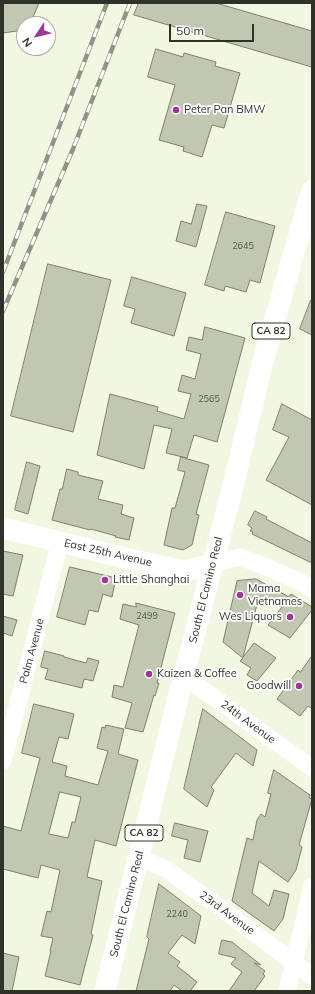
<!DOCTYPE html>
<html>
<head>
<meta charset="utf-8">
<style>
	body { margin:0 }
	#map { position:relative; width:315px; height:994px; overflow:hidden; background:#f1f8e1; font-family:Mulish,sans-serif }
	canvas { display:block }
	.frame { position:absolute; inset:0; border:4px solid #303229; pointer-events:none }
	.north { position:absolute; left:16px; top:16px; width:40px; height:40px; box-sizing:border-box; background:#fff; border:1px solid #acada9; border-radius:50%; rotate:235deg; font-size:11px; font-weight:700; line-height:16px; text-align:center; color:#303229 }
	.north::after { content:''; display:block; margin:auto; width:14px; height:18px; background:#9f3698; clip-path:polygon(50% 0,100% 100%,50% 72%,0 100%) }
	.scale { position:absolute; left:169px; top:24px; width:85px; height:18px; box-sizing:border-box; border:2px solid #303229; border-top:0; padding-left:5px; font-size:12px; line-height:14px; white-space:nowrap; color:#303229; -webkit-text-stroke:3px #fff; paint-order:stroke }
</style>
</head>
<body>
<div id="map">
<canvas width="315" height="994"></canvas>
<div class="frame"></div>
<div class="north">N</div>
<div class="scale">50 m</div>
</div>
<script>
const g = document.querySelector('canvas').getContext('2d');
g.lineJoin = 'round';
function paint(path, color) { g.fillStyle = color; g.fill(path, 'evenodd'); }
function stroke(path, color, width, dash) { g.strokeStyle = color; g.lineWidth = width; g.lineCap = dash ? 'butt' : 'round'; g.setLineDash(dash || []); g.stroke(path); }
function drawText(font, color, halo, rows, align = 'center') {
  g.font = font + ' Mulish,sans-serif'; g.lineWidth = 3.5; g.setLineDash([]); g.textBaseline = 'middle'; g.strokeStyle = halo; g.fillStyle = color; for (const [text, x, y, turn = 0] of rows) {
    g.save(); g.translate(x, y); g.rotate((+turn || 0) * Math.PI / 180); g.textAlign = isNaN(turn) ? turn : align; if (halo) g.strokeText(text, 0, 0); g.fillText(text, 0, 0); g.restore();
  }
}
const building = new Path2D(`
	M3,3H39L30,24H24V30L3,33Z
	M139,3H216L312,31V67L134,15Z
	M156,49L183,57L184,53L216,62L215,66L240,73L224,128L212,125L202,157L183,151L184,147L159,140L175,85L148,77Z
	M197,204L207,206L196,247L176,241L181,221L191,224Z
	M226,212L275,226L260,283L250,280L246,292L225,286L224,291L205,285Z
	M48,264L111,280L73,432L11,416Z
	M132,277L186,293L174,336L131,323L135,309L124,306Z
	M311,300H312V335L300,329Z
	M205,327L245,338L217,442L194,435L187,458L166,453L172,429L154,425L144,469L97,455L110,394L158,407L157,411L184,419L191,394L178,391L182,375L195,379L201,354L186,350L189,337L202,340Z
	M282,404L312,420V505L266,480L289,437L273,430Z
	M181,457L209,465L196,514L199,515L192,545L183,550L164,545L172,508H175L185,472L178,470Z
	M27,462L40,466L28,514L15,510Z
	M67,469L78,472V475L103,481L98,499L123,505L121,514L134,518L129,540L115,537L116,536L91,529L90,530L52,520L60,489H62Z
	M255,511L267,517L266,519L312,543V563L252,534L253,532L250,531L252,528L248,525Z
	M3,551L23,555L13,596L3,594Z
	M70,567L116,578L112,597L103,594L98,612L89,610L85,625L57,617Z
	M256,579L289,597L291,594L312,607V610L290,638L268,625L282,607L258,601L243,657L254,643L276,658L257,681L247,675L251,668L240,661L243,658L223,642L237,581Z
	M136,603L175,613L157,683H159L155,696L154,695L143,732L125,728L132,703L112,697L114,685L123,687L139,625L120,619L123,604L136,607Z
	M3,616L17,620L12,636L3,633Z
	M45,651L64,656V657L86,663L88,658L99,661L93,681L84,679L82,688L45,679L48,669L41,667Z
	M312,656V709L308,706L300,716L277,699L298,670L300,672Z
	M34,704L74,714L68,739L59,737L52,762L67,766L65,776L98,785L108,751L97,748L102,727L105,728L106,725L124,729L118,754L138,760L116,846L95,840L87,877L102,881L91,934L93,935L80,985L45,976L51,951H50L53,938L41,936L47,911L51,912L60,870L41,865L38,878L3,869V826L21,831L40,758L22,753ZM60,792L81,797L75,822H72L68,838L49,834Z
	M203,709L257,750L253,766L236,753L211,787L214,790L207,807L184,789Z
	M274,770L310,795L309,798L312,799L299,845L302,847L296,870L288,882L259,861L252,893L269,906L274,890L289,894L283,919L274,931L232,901L247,838L253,840L257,820L261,814L265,817L271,794L268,793Z
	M175,823L208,831L200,862L184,858L188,840L172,836Z
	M159,884L201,916L195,944L182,935L168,953L180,962L177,966L197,982L190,991H182L174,985L170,991H136L149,939L147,937Z
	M222,940L232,942L261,965L254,963L265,971L263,974L265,976L254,991H229L242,972L231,964L236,958L219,954Z
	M3,953L19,957L12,991H3Z`);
const minor = new Path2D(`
	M213,564L240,557L264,566L298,581L312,589
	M184,676L312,768
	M3,761L60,542
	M138,857L166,869L222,909L312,976
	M287,991L294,963L312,886`);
const major = new Path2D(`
	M3,528L129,559L184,571L213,564
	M105,991L174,714L233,486L263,361L312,190`);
const rail = new Path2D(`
	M3,272L107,3
	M3,311L73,149L130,3`);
const markers = [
	[176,110,4,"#9f3698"],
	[105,580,4,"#9f3698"],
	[240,595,4,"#9f3698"],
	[290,617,4,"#9f3698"],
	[149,674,4,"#9f3698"],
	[299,686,4,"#9f3698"]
];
const numberNames = [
	["2645",243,246],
	["2565",209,399],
	["2499",147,616],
	["2240",177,914]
];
const shields = [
	[271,331,38],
	[144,833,38]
];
const shieldNames = [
	["CA 82",271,331],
	["CA 82",144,833]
];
const poiNames = [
	["Peter Pan BMW",184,110],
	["Little Shanghai",113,580],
	["Mama",248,589],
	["Vietnames",248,602],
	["Wes Liquors",282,617,"right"],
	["Kaizen & Coffee",157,674],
	["Goodwill",291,686,"right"]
];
const streetNames = [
	["East 25th Avenue",108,553,13],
	["South El Camino Real",206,590,-76],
	["Palm Avenue",32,651,-75],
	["24th Avenue",248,722,36],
	["South El Camino Real",127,904,-76],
	["23rd Avenue",227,913,36]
];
paint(building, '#c1c8b1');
stroke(building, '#7b816d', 1);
stroke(minor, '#fff', 17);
stroke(major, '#fff', 21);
stroke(rail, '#909484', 4.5);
stroke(rail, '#fff', 3, [9]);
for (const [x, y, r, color] of markers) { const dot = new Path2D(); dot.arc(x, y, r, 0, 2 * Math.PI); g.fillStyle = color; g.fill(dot); stroke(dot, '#fff', 1.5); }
drawText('9px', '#54584b', null, numberNames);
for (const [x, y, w] of shields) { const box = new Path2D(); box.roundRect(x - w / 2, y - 8, w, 16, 3); g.fillStyle = '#fff'; g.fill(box); stroke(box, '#303229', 1); }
drawText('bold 10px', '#303229', null, shieldNames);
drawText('11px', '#303229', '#fff', poiNames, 'left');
drawText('11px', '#303229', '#fff', streetNames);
</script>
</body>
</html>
